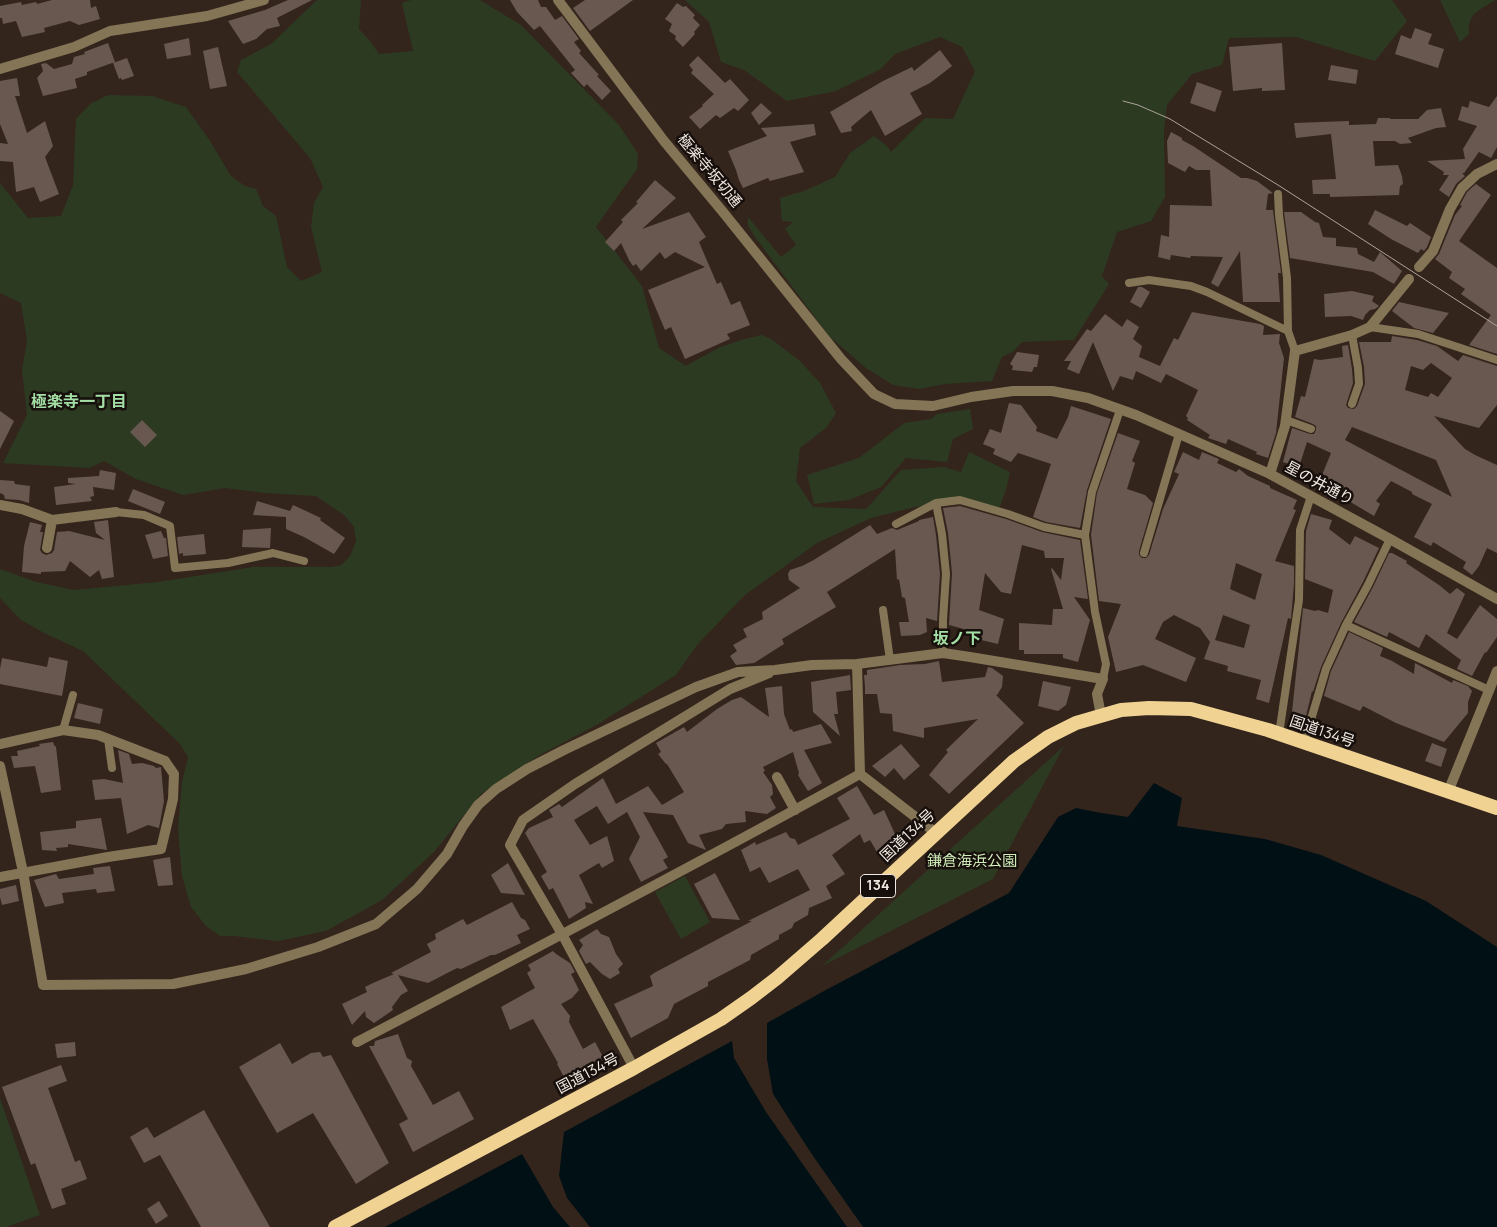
<!DOCTYPE html>
<html>
<head>
<meta charset="utf-8">
<style>
	body { margin:0 }
	canvas { display:block; background:#33241c }
</style>
</head>
<body>
<canvas width="1497" height="1227"></canvas>
<script>
const g = document.querySelector('canvas').getContext('2d');
g.lineJoin = 'round';
function paint(path, color) { g.fillStyle = color; g.fill(path, 'evenodd'); }
function stroke(path, color, width, dash) { g.strokeStyle = color; g.lineWidth = width; g.lineCap = dash ? 'butt' : 'round'; g.setLineDash(dash || []); g.stroke(path); }
function drawText(font, color, halo, rows, align = 'center') {
  g.font = font + ' Manrope,"Noto Sans JP",sans-serif'; g.lineWidth = 5; g.setLineDash([]); g.textBaseline = 'middle'; g.strokeStyle = halo; g.fillStyle = color; for (const [text, x, y, turn = 0] of rows) {
    g.save(); g.translate(x, y); g.rotate((+turn || 0) * Math.PI / 180); g.textAlign = isNaN(turn) ? turn : align; if (halo) g.strokeText(text, 0, 0); g.fillText(text, 0, 0); g.restore();
  }
}
const green = new Path2D(`
	M317,0H361L359,29L370,41L379,54L413,51L402,3L411,0H480L521,25L619,125L638,154L637,169L596,227L642,286L659,348L686,366L718,348L741,340L762,335L771,339L800,361L820,383L836,413L826,428L800,448L796,481L813,507L866,509L901,470L944,467L961,472L969,452L1010,472L1006,490L999,509L948,503L915,507L871,518L817,543L745,595L697,645L676,675L598,724L538,756L481,794L434,852L382,900L326,931L278,941L234,936H220L206,926L191,907L182,876L178,829L182,782L188,757L180,744L83,651L44,633L21,620L0,598V569L36,582L74,590L158,582L253,567H332L341,565L350,556L356,541L354,527L344,515L316,496L265,493L225,488L183,495L136,479L104,461L89,468L3,463L27,415L22,370L27,341L21,303L0,293V183L28,218L61,216L73,185L76,119L90,104L108,95L152,96L186,107L210,141L231,176L245,186L256,189L263,206L276,216L287,267L301,281L322,272L311,227L314,203L323,187L310,158L237,72L241,60L271,44Z
	M685,0H1392L1407,21L1375,61L1296,37L1229,38L1222,65L1192,74L1167,105L1164,130L1165,197L1151,221L1117,232L1102,276L1109,284L1074,340L1022,342L1014,351L1002,357L992,381L945,384L919,389L893,385L866,368L829,336L755,237L748,226V217L781,257L796,245L785,229L793,222L782,221L780,198L804,191L835,177L850,153L874,136L887,146L891,152L925,118L953,119L975,71L962,47L940,37L895,54L881,69L836,91L787,101L744,70L721,62L709,22Z
	M1440,0H1495C1479,11 1467,13 1469,34L1460,42Z
	M970,409L973,429L953,439L947,462L906,458L881,487L849,500L814,504L807,475L859,458L904,423L931,419L937,414Z
	M1064,746L993,879L822,966Z
	M685,876L710,922L681,939L655,892Z
	M0,1098L40,1215L6,1227H0Z`);
const water = new Path2D(`
	M1154,783L1182,798L1177,826L1265,839L1321,855L1426,901L1497,947V1227H863L811,1153L773,1094L767,1059V1023L824,991L1009,893L1058,817L1076,808L1101,813L1128,817Z
	M732,1041L734,1058L766,1112L847,1227H590L567,1198L559,1176L564,1132Z
	M522,1154L553,1207L570,1227H385Z`);
const building = new Path2D(`
	M52,0H90L91,8L96,6L100,19L79,25L70,21L44,28L45,32L22,37L16,21L3,24L2,18H0V6L21,2L22,5L36,2L37,4Z
	M288,0H312L277,18L280,26L267,29L256,39L243,44L228,21L265,10Z
	M510,0H538L541,7H546L555,20L562,16L579,39L574,42L581,51L579,53L599,75L597,76L611,91L602,100L587,84L584,87L571,73L575,70L540,26L534,30L517,12Z
	M585,0H633L590,31L573,8Z
	M677,3L683,7L686,6L695,15L693,18L700,25L694,32L695,34L683,47L675,39L676,36L669,31L672,24L665,19Z
	M1415,28L1432,34L1428,44L1444,49L1438,68L1395,54L1401,35L1411,39Z
	M189,38L191,55L167,59L164,44Z
	M108,43L115,62L87,72V75L75,79L77,88L43,96L37,78L43,71L41,64L46,63L54,69L72,64L74,57L85,54L84,52Z
	M1282,43L1285,90L1262,91V88L1233,91L1229,47Z
	M218,47L227,86L210,89L203,51Z
	M940,50L952,66L930,83L910,93L922,114L885,136L871,110L851,127L852,131L841,133L830,112L883,81L912,67L914,71Z
	M698,56L725,83L730,79L749,100L738,111L734,108L720,118L716,115L700,129L689,117L703,106L702,105L714,94L691,73L693,70L689,65Z
	M127,58L134,76L122,80L121,78L119,79L113,63Z
	M1331,65L1358,70L1356,84L1328,80Z
	M17,78L20,96H15L27,133L45,121L53,146L45,157L59,194L40,202L34,187L16,192L13,162L0,161V143L8,144L0,124V81Z
	M1197,82L1222,91L1215,112L1190,103Z
	M1497,96V147L1491,158L1479,152L1464,173H1462L1465,176L1456,184L1449,197L1439,190L1449,175H1443L1444,172L1427,161L1465,159L1463,149L1477,126L1458,120L1462,106L1468,108L1470,101L1489,107Z
	M761,103L772,113L759,125L751,113Z
	M1441,108L1446,127L1436,128L1408,138L1412,143L1400,144L1395,141H1373L1375,166L1398,165L1402,176L1403,184L1400,186L1399,195L1330,197V194H1313L1312,180L1336,179L1331,134L1296,138L1294,123L1349,121V125L1376,124L1378,118H1390V119H1418L1427,110Z
	M814,124L816,135L790,142L804,172L770,181L768,178L743,188L739,180L736,170L728,151L767,136L761,128Z
	M1171,132L1182,138V140L1193,146L1241,178H1247L1257,181L1273,193L1268,194L1266,210H1273L1281,273H1278L1280,302H1243L1240,251L1218,287L1211,283L1223,257L1191,256L1190,258L1171,255L1170,260L1158,257L1161,235L1169,237L1170,205L1212,206L1210,170H1196L1189,166L1185,172L1168,163L1167,141Z
	M655,180L676,198L642,229L689,212L706,237L699,242L717,284L721,282L731,305L740,301L750,325L727,334L730,339L685,359L671,327L665,330L648,290L705,267L675,252L665,259L660,252L641,271L636,264L633,266L629,260L621,243L614,251L605,242L623,222L621,220L638,203L636,202Z
	M1476,184L1491,195L1459,241L1497,268V354L1469,345L1491,315L1461,294L1465,289L1449,278L1452,272L1435,259L1439,254L1455,215L1462,206L1460,205L1467,192Z
	M1375,210L1407,226L1410,223L1431,237L1427,247L1424,251L1421,249L1418,253L1391,239L1368,224Z
	M1284,212H1301L1315,222L1319,223L1323,237L1336,238V246L1357,248L1358,254L1374,262L1380,252L1402,271L1394,284L1373,272L1290,258Z
	M1138,287H1142L1150,292L1141,308L1130,302Z
	M1352,291L1374,296L1372,301L1379,306L1375,309L1370,310L1365,315L1363,320L1351,316L1325,317L1324,294Z
	M1399,302L1449,313L1433,333L1414,328L1392,311Z
	M1192,312L1260,324L1264,326L1263,335L1280,334L1279,343L1284,358L1276,433L1268,458L1256,454L1257,452L1228,439L1226,444L1208,438L1210,435L1187,420L1188,418L1186,416L1198,390L1166,374L1161,383L1136,371L1133,380L1120,376L1113,391L1093,342L1079,374L1067,369L1071,361H1064L1087,329L1091,331L1105,314L1122,327L1127,319L1139,327L1133,339L1142,346L1139,357L1160,366L1174,338L1178,340Z
	M1392,336L1417,340L1437,346L1458,361L1463,355L1497,366V405L1479,428L1434,416L1465,449L1475,455L1497,465V553L1487,548L1479,566L1472,575L1463,568L1466,562L1433,542L1431,546L1414,537L1432,504L1412,494V492L1391,481L1376,501L1380,504L1374,516L1337,494L1336,491L1318,485L1331,453L1307,442L1299,467L1283,462L1292,428L1310,434H1314L1316,430V426L1313,424L1295,417L1301,396L1305,397L1314,359L1320,360L1343,357L1342,346L1348,345L1352,369L1353,383L1346,405L1348,408L1354,409L1357,406L1365,384L1364,367L1359,342H1391ZM1431,363L1452,378L1438,397L1431,393L1428,397L1405,390L1411,366L1423,370ZM1352,427L1436,460L1452,497L1345,440Z
	M1017,352L1039,355L1037,367H1034L1032,372L1012,370L1013,366L1010,364Z
	M1009,403L1021,405L1037,427L1036,431L1057,439L1068,417L1071,406L1111,419L1087,490L1080,528L1046,522L1033,517L1051,464L1018,453L1011,462L993,454L995,449L983,444L990,429L1001,433Z
	M0,411L14,421L0,449Z
	M142,420L157,435L145,447L130,432Z
	M1118,433L1140,441L1132,461L1135,463L1127,489L1145,495L1153,503L1139,551V555L1142,558H1146L1149,555L1163,509L1179,474L1174,472L1183,452L1199,460L1202,452L1219,459L1217,463L1236,472L1239,469L1248,476L1270,486V488L1297,500L1293,509L1296,510L1275,561L1294,566V584L1291,619L1288,618L1269,703L1256,699L1261,680L1227,671L1228,666L1204,659L1210,642L1200,628L1174,615L1163,622L1155,639L1196,658L1186,682L1143,665L1116,672L1108,637L1121,604L1099,601L1091,535L1097,493ZM1236,563L1262,574L1255,600L1230,589ZM1223,615L1250,625L1244,648L1215,640Z
	M100,470L116,473L114,490L93,487L94,496L90,497L92,501L56,505L54,487L76,484L68,483V478L99,476Z
	M0,480L14,481L15,484L30,486L29,503L19,500L5,499L4,495L0,493Z
	M133,489L165,502L160,514L128,501Z
	M257,501L290,511L293,505L321,518L320,520L345,538L334,554L304,537L286,529V517L253,515Z
	M960,506L1006,519L1042,532L1080,540L1088,599L1074,597L1090,620L1078,662L1063,658V654H1024V650H1019V623L1052,625L1053,609H1063L1051,569L1052,568L1061,580L1064,558H1045L1044,551L1022,545L1011,594L1001,592L985,573L979,610L1004,619L998,644L981,640L982,634L949,625L952,573L948,533L943,508Z
	M1311,514L1332,520L1329,529L1350,545L1355,536L1379,548L1363,582L1341,623L1321,667L1313,692L1312,691L1306,716L1292,712L1303,608L1315,611L1318,610L1328,613L1333,590L1305,579L1306,531Z
	M933,517L936,535L940,574L937,621L926,618L927,632L920,635L901,636L899,622H909L905,598L902,597L899,579L897,580L895,549L827,592L836,607L782,639L784,644L754,663L736,665L730,656L737,651L733,645L747,637L743,629L763,619L762,612L800,588L789,580L788,574L790,570L802,566L812,561L870,525L877,534L892,528L897,530L919,521V520Z
	M108,520L114,577L102,579L99,570L90,577L70,561L65,571L41,572V574L22,572L24,546L30,522L42,525L40,532H43L40,550L42,553L46,555L52,553L54,550L57,532L69,531L105,540L96,533L94,522Z
	M271,528L270,548L242,547L243,530Z
	M161,531L164,538H166L168,556L153,559L145,535Z
	M204,534L206,554L183,556V553L179,554L177,537Z
	M1389,553H1392L1407,561L1406,563L1439,585L1450,594L1457,588L1465,594L1447,633L1457,639L1480,605L1497,619V637L1486,653L1485,652L1472,676L1457,669L1461,660L1426,634L1419,648L1389,632L1387,637L1354,622L1373,587Z
	M1349,632L1383,648L1380,656L1392,661L1414,674L1415,663L1452,683L1453,680L1468,686L1472,691L1468,702V713L1444,742L1396,723L1363,706L1360,711L1324,696L1331,671Z
	M49,657L68,661L62,696L0,684V669L2,658L47,667Z
	M939,661L942,682L985,677L988,667L992,668L1003,676L1002,687L997,695H996L1024,723L949,794L929,775L948,752L946,750L978,719L924,728V738L893,731L892,714L880,713L877,694H865V687L864,675H867V670L900,665L925,664Z
	M850,675L851,690L836,692L838,714H834L840,736L813,712L811,682Z
	M1043,681L1071,687L1066,705L1058,711L1038,706Z
	M782,686L784,714L790,730L792,729L793,732L821,724L832,743L804,750L822,783L808,791L798,775L799,773L793,752L763,767L765,771L763,772L772,785L773,794L770,797L776,808L767,814L745,811L746,822L726,824L722,829L699,835L706,850L688,843L673,815L643,812L668,857L663,860L668,868L641,882L629,859L640,837L627,812L608,824L597,806L574,820L590,845L607,836L614,861L602,868L599,863L579,875L593,904L585,902L586,908L569,919L553,888L549,890L541,876L547,872L525,833L529,828L553,817L549,810L559,804L562,807L603,778L616,804L648,786L662,805L684,792L667,764H666L658,754L661,752L656,743L684,727L687,732L717,709L732,700L741,697L769,717L765,688Z
	M78,703L103,709L100,724L74,718Z
	M53,742L54,745L56,747L61,790L41,793L35,766L14,768L11,756H18L17,751L40,746L39,744Z
	M1432,743L1447,749L1441,767L1425,761Z
	M901,744L920,766L904,780L894,768L885,777L872,766Z
	M118,750L129,754L132,764L142,763L154,766L156,768L161,767L164,801L159,828L148,825L127,834L121,798L95,800L92,780L104,779L123,783Z
	M857,786L874,815L884,810L895,834L913,824L920,829L881,859L870,840L864,843L860,834L832,855L845,874L826,886L832,898L809,908L808,915L794,923L792,928L779,935V939L751,955L750,960L708,982V986L674,1004L668,1018L631,1038L614,1004L653,986L650,976L654,973L752,921H748L810,890L798,869L769,883L760,867L750,872L741,850L755,842L756,845L786,832L790,838L795,839L798,845L850,819L837,798Z
	M101,818L107,850L68,844V847L56,848L57,851L42,850L40,832L76,828V821Z
	M170,857L173,885L158,886L153,860Z
	M508,863L525,895L501,893L491,875Z
	M110,866L115,891L97,893L96,889L62,893L64,903L45,907L34,880L56,874L59,879L94,874L93,868Z
	M715,873L740,920L712,918L694,884Z
	M16,885L19,901L2,905L0,897V889Z
	M512,902L521,918L525,920L530,929L517,935L521,943L495,955H491L461,969L457,968L428,983L398,975L408,991L401,995L392,1007L393,1010L374,1023L366,1017L365,1011L352,1025L342,1004L367,992L365,987L373,983L394,974L391,973L431,952L427,944L436,939L435,934L463,919L467,925Z
	M597,929L601,934L609,937L616,954L623,964L618,969L620,973L610,979L602,974L590,962L586,964L579,951L583,945L579,940Z
	M553,951L556,954L570,963L575,972L571,974L579,990L572,998L561,1004L570,1016L569,1022L583,1049L595,1042L603,1057L565,1079L557,1064L558,1063L533,1019L510,1030L501,1007L535,988L527,973L531,970L528,965Z
	M398,1034L407,1058L412,1061L411,1066L433,1105L459,1091L474,1119L413,1152L399,1124L408,1119L369,1046H374L375,1041Z
	M75,1042L76,1056L57,1058L55,1044Z
	M280,1043L292,1064L311,1053L320,1052L323,1057L331,1055L389,1163L356,1184L313,1113L277,1133L239,1067Z
	M61,1065L67,1081L48,1088L75,1162L80,1160L87,1179L61,1189L66,1204L52,1209L35,1163L31,1165L2,1087Z
	M204,1110L270,1227H201L160,1155L144,1163L130,1137L147,1127L154,1138Z
	M159,1201L168,1216L156,1224L147,1209Z`);
const service = new Path2D(`
	M1278,194L1279,215L1287,278L1288,331L1295,351
	M1129,283L1149,280L1191,286L1207,292L1288,331
	M1370,327L1418,334L1497,360
	M1352,335L1358,368L1359,384L1352,404
	M1286,420L1311,429
	M936,503L942,534L946,574L943,620V653
	M116,512L144,515L170,526L175,568L228,563L273,553L304,561
	M896,524L936,503L960,500L1008,514L1044,527L1085,535
	M1144,553L1179,434
	M883,610L890,660
	M1346,625L1489,690
	M1103,679L1106,664L1095,612L1085,535L1092,492L1120,410
	M63,730L73,695
	M1279,734L1299,600L1300,530L1311,496
	M108,739L112,768
	M1304,743L1326,669L1346,625L1368,585L1390,539`);
const minor = new Path2D(`
	M0,69L74,47L110,31L207,16L264,0
	M1419,267L1433,251L1450,209L1462,188L1477,174L1497,164
	M1270,474L1285,426L1295,351L1352,335L1370,327L1409,279
	M0,505L22,509L52,520L116,512
	M47,548L52,520
	M857,664L860,774
	M0,744L63,730L98,735L165,761L174,774L173,799L161,849L108,857L0,877
	M0,766L23,872L43,985L173,984L246,969L318,947L376,924L417,889L447,854L463,826L478,805L496,789L527,769L564,750L696,687L738,672L775,670L812,665L857,664L943,653L970,657L1103,679L1097,694L1101,716
	M860,774L936,833
	M777,777L795,810
	M1448,792L1497,671
	M357,1042C525,954 694,866 860,774
	M634,1068L562,934L510,845L523,820L575,784L730,689L769,673`);
const tertiary = new Path2D(`
	M558,0L664,141L723,212L841,359L874,394L895,404L933,406L971,397L1013,391H1052L1088,398L1136,415L1270,474L1390,539L1497,599`);
const trunk = new Path2D(`
	M335,1227L634,1068L721,1019L751,998L777,978L822,939L1014,761L1048,737L1076,723L1121,710L1149,708L1191,709L1268,730L1497,808`);
const tram = new Path2D(`
	M1123,101L1138,105L1170,119L1278,185L1497,326`);
const shields = [
	[878,886,35]
];
const shieldNames = [
	["134",878,886]
];
const streetNames = [
	["極楽寺坂切通",709,171,50],
	["星の井通り",1319,484,28],
	["国道134号",1322,732,19],
	["国道134号",908,836,-43],
	["国道134号",588,1074,-28]
];
const parkNames = [
	["鎌倉海浜公園",972,862]
];
const neighbourhoodNames = [
	["極楽寺一丁目",79,403],
	["坂ノ下",957,640]
];
paint(green, '#2c3a21');
paint(water, '#001014');
paint(building, '#69584f');
stroke(service, '#837556', 8);
stroke(minor, '#837556', 10);
stroke(tertiary, '#837556', 10);
stroke(trunk, '#f0d393', 14);
stroke(tram, '#aea29b', 1);
for (const [x, y, w] of shields) { const box = new Path2D(); box.roundRect(x - w / 2, y - 11.5, w, 23, 4); g.fillStyle = '#160f0c'; g.fill(box); stroke(box, '#f2e8e2', 1); }
drawText('bold 14px', '#f2e8e2', null, shieldNames);
drawText('15px', '#f2e8e2', '#160f0c', streetNames);
drawText('15px', '#cfedb9', '#160f0c', parkNames);
drawText('bold 16px', '#a3dea4', '#160f0c', neighbourhoodNames);
</script>
</body>
</html>
